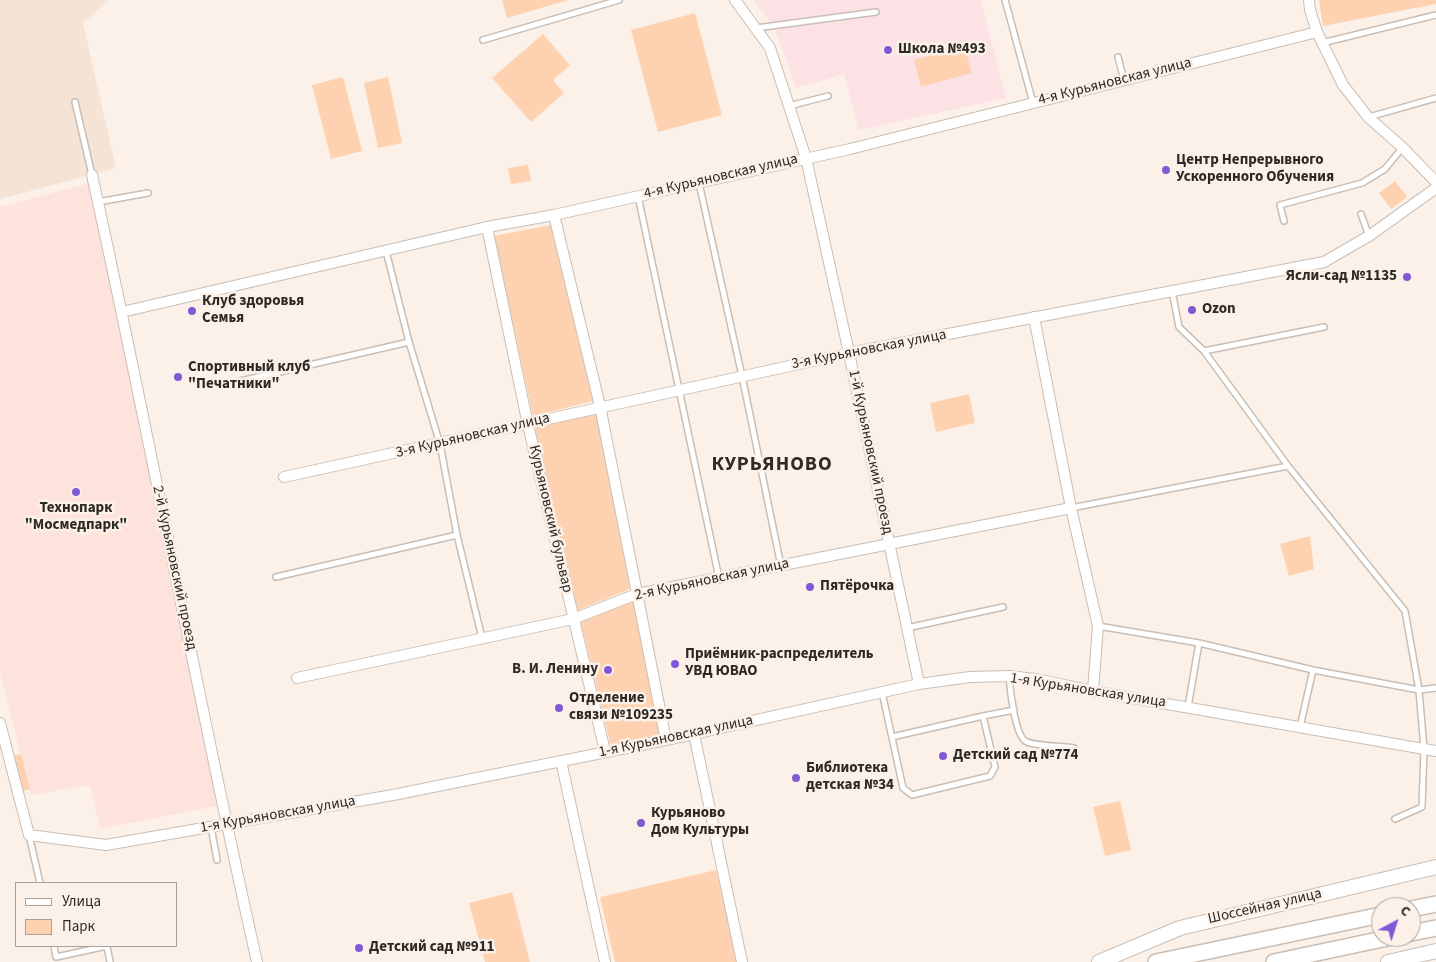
<!DOCTYPE html>
<html>
<head>
<meta charset="utf-8">
<style>
	body { margin:0 }
	#map { position:relative; width:1436px; height:962px; overflow:hidden; background:#fcf1e8; font-family:"Source Sans 3",sans-serif }
	canvas { display:block }
	.legend { position:absolute; left:15px; top:882px; width:162px; height:65px; box-sizing:border-box; background:#fcf1e8; border:1px solid #a9a19a; margin:0; padding:6px 9px; list-style:none; font-size:15px; color:#2d2926 }
	.legend li { display:flex; align-items:center; gap:10px; height:25px }
	.legend b { width:25px; border:1px solid #a9a19a }
	.north { position:absolute; left:1371px; top:897px; width:50px; height:50px; box-sizing:border-box; background:#fcf1e8; border:1px solid #a9a19a; border-radius:50%; rotate:40deg; font-size:14px; font-weight:700; line-height:20px; text-align:center; color:#2d2926 }
	.north::after { content:''; display:block; margin:auto; width:18px; height:22px; background:#7f5ad4; clip-path:polygon(50% 0,100% 100%,50% 72%,0 100%) }
</style>
</head>
<body>
<div id="map">
<canvas width="1436" height="962"></canvas>
<ul class="legend">
<li><b style="height:6px;background:#fff"></b>Улица</li>
<li><b style="height:14px;background:#fed2b0"></b>Парк</li>
</ul>
<div class="north">С</div>
</div>
<script>
const g = document.querySelector('canvas').getContext('2d');
g.lineJoin = 'round';
function paint(path, color) { g.fillStyle = color; g.fill(path, 'evenodd'); }
function stroke(path, color, width, dash) { g.strokeStyle = color; g.lineWidth = width; g.lineCap = dash ? 'butt' : 'round'; g.setLineDash(dash || []); g.stroke(path); }
function drawText(font, color, halo, rows, align = 'center') {
  g.font = font + ' "Source Sans 3",sans-serif'; g.lineWidth = 5; g.setLineDash([]); g.textBaseline = 'middle'; g.strokeStyle = halo; g.fillStyle = color; for (const [text, x, y, turn = 0] of rows) {
    g.save(); g.translate(x, y); g.rotate((+turn || 0) * Math.PI / 180); g.textAlign = isNaN(turn) ? turn : align; if (halo) g.strokeText(text, 0, 0); g.fillText(text, 0, 0); g.restore();
  }
}
const commercial = new Path2D(`
	M90,183L217,806L100,829L90,785L31,795L0,671V207Z`);
const built = new Path2D(`
	M0,0H109L83,23L116,168L0,199Z`);
const education = new Path2D(`
	M753,0H981L1006,98L859,130L844,74L796,88L774,26Z`);
const green = new Path2D(`
	M502,0H568L507,18Z
	M1319,0H1436V4L1323,26Z
	M695,13L722,115L658,132L631,30Z
	M543,34L570,65L553,80L564,93L531,122L492,78Z
	M964,46L972,73L921,87L914,60Z
	M343,77L362,151L331,159L312,85Z
	M388,77L402,143L378,148L364,83Z
	M528,165L531,181L511,184L508,168Z
	M1395,181L1407,197L1391,209L1379,193Z
	M551,225L593,401L533,416L494,236Z
	M969,394L975,423L936,432L930,403Z
	M596,413L630,589L578,610L535,428Z
	M1310,536L1314,569L1289,576L1280,544Z
	M633,601L660,737L611,747L581,622Z
	M21,754L30,789L22,791L13,756Z
	M1120,801L1131,850L1105,856L1093,807Z
	M716,870L738,962H615L600,897Z
	M512,892L530,962H485L469,903Z`);
const lane = new Path2D(`
	M1005,0L1033,103
	M756,28L876,12
	M483,40L619,0
	M1322,43L1436,15
	M1118,57L1124,80
	M75,102L92,175
	M789,106L828,96
	M1369,117L1436,98
	M699,183L742,376L781,566
	M638,196L719,578
	M98,202L148,193
	M1361,214L1369,236
	M1284,221L1280,205L1362,183L1385,169L1402,148
	M386,251L409,342L440,444L457,535L482,638
	M1172,291L1179,327L1204,351L1288,466
	M1204,351L1324,327
	M236,382L409,342
	M1071,508L1288,466L1405,611L1419,690L1313,670L1300,727
	M276,577L457,535
	M1098,626L1199,643L1188,707
	M907,628L1003,607
	M1199,643L1313,670
	M1009,676C1010,689 1015,738 1027,742C1036,746 1063,746 1074,748
	M882,692L903,788L912,795L990,776L995,767L983,716L1014,710
	M892,737L983,716
	M1395,819L1422,807L1424,749L1419,690L1436,688
	M211,827L217,860
	M29,835L40,883
	M54,946L56,957L107,946L110,962`);
const street = new Path2D(`
	M735,0L770,48L806,158L849,353L919,684
	M1309,0L1310,10L1317,32L1343,85L1368,117L1403,148L1436,182
	M92,175C150,437 198,701 257,962
	M554,215L600,406L666,740
	M487,227L528,425L605,751
	M122,312L487,227L554,215L850,149L1317,32
	M1034,317L1071,508L1098,626L1093,691
	M284,477L849,353L1324,262L1369,236L1436,188
	M297,678L573,619L637,594L1071,508
	M0,723L29,835L106,845L393,795L666,740L919,684L970,677L1009,676L1036,679L1093,691L1436,751
	M694,734L742,962
	M561,761L605,962`);
const secondary = new Path2D(`
	M1099,962L1180,928L1436,867
	M1388,962L1436,951`);
const primary = new Path2D(`
	M1411,909L1436,904
	M1411,933L1436,928
	M1156,962L1381,915
	M1274,962L1392,937`);
const markers = [
	[888,50,5,"#7f5ad4"],
	[1166,170,5,"#7f5ad4"],
	[1407,277,5,"#7f5ad4"],
	[1192,310,5,"#7f5ad4"],
	[192,311,5,"#7f5ad4"],
	[178,377,5,"#7f5ad4"],
	[76,492,5,"#7f5ad4"],
	[810,587,5,"#7f5ad4"],
	[675,664,5,"#7f5ad4"],
	[608,670,5,"#7f5ad4"],
	[559,708,5,"#7f5ad4"],
	[943,756,5,"#7f5ad4"],
	[796,778,5,"#7f5ad4"],
	[641,823,5,"#7f5ad4"],
	[359,948,5,"#7f5ad4"]
];
const poiNames = [
	["Школа №493",898,50],
	["Центр Непрерывного",1176,161],
	["Ускоренного Обучения",1176,178],
	["Ясли-сад №1135",1397,277,"right"],
	["Клуб здоровья",202,302],
	["Семья",202,319],
	["Ozon",1202,310],
	["Спортивный клуб",188,368],
	["\"Печатники\"",188,385],
	["Технопарк",76,509,"center"],
	["\"Мосмедпарк\"",76,526,"center"],
	["Пятёрочка",820,587],
	["Приёмник-распределитель",685,655],
	["УВД ЮВАО",685,672],
	["В. И. Ленину",598,670,"right"],
	["Отделение",569,699],
	["связи №109235",569,716],
	["Детский сад №774",953,756],
	["Библиотека",806,769],
	["детская №34",806,786],
	["Курьяново",651,814],
	["Дом Культуры",651,831],
	["Детский сад №911",369,948]
];
const streetNames = [
	["4-я Курьяновская улица",1115,82,-14],
	["4-я Курьяновская улица",721,177,-13],
	["3-я Курьяновская улица",869,350,-11],
	["3-я Курьяновская улица",473,436,-13],
	["1-й Курьяновский проезд",870,452,78],
	["Курьяновский бульвар",550,519,77],
	["2-й Курьяновский проезд",174,568,78],
	["2-я Курьяновская улица",712,580,-12],
	["1-я Курьяновская улица",1088,691,9],
	["1-я Курьяновская улица",676,737,-12],
	["1-я Курьяновская улица",278,815,-10],
	["Шоссейная улица",1265,907,-13]
];
const districtNames = [
	["КУРЬЯНОВО",772,466]
];
paint(commercial, '#fde3dc');
paint(built, '#f5e3d5');
paint(education, '#fde2e5');
paint(green, '#fed2b0');
stroke(lane, '#c9beb5', 8);
stroke(street, '#c9beb5', 12);
stroke(secondary, '#c9beb5', 16);
stroke(primary, '#c9beb5', 18);
stroke(lane, '#fff', 5);
stroke(street, '#fff', 10);
stroke(secondary, '#fff', 14);
stroke(primary, '#fff', 15);
for (const [x, y, r, color] of markers) { const dot = new Path2D(); dot.arc(x, y, r, 0, 2 * Math.PI); g.fillStyle = color; g.fill(dot); stroke(dot, '#fcf1e8', 2); }
drawText('bold 15px', '#2d2926', '#fcf1e8', poiNames, 'left');
drawText('15px', '#2d2926', '#fcf1e8', streetNames);
g.letterSpacing = '1px';
drawText('bold 20px', '#332a24', '#fcf1e8', districtNames);
g.letterSpacing = '0px';
</script>
</body>
</html>
